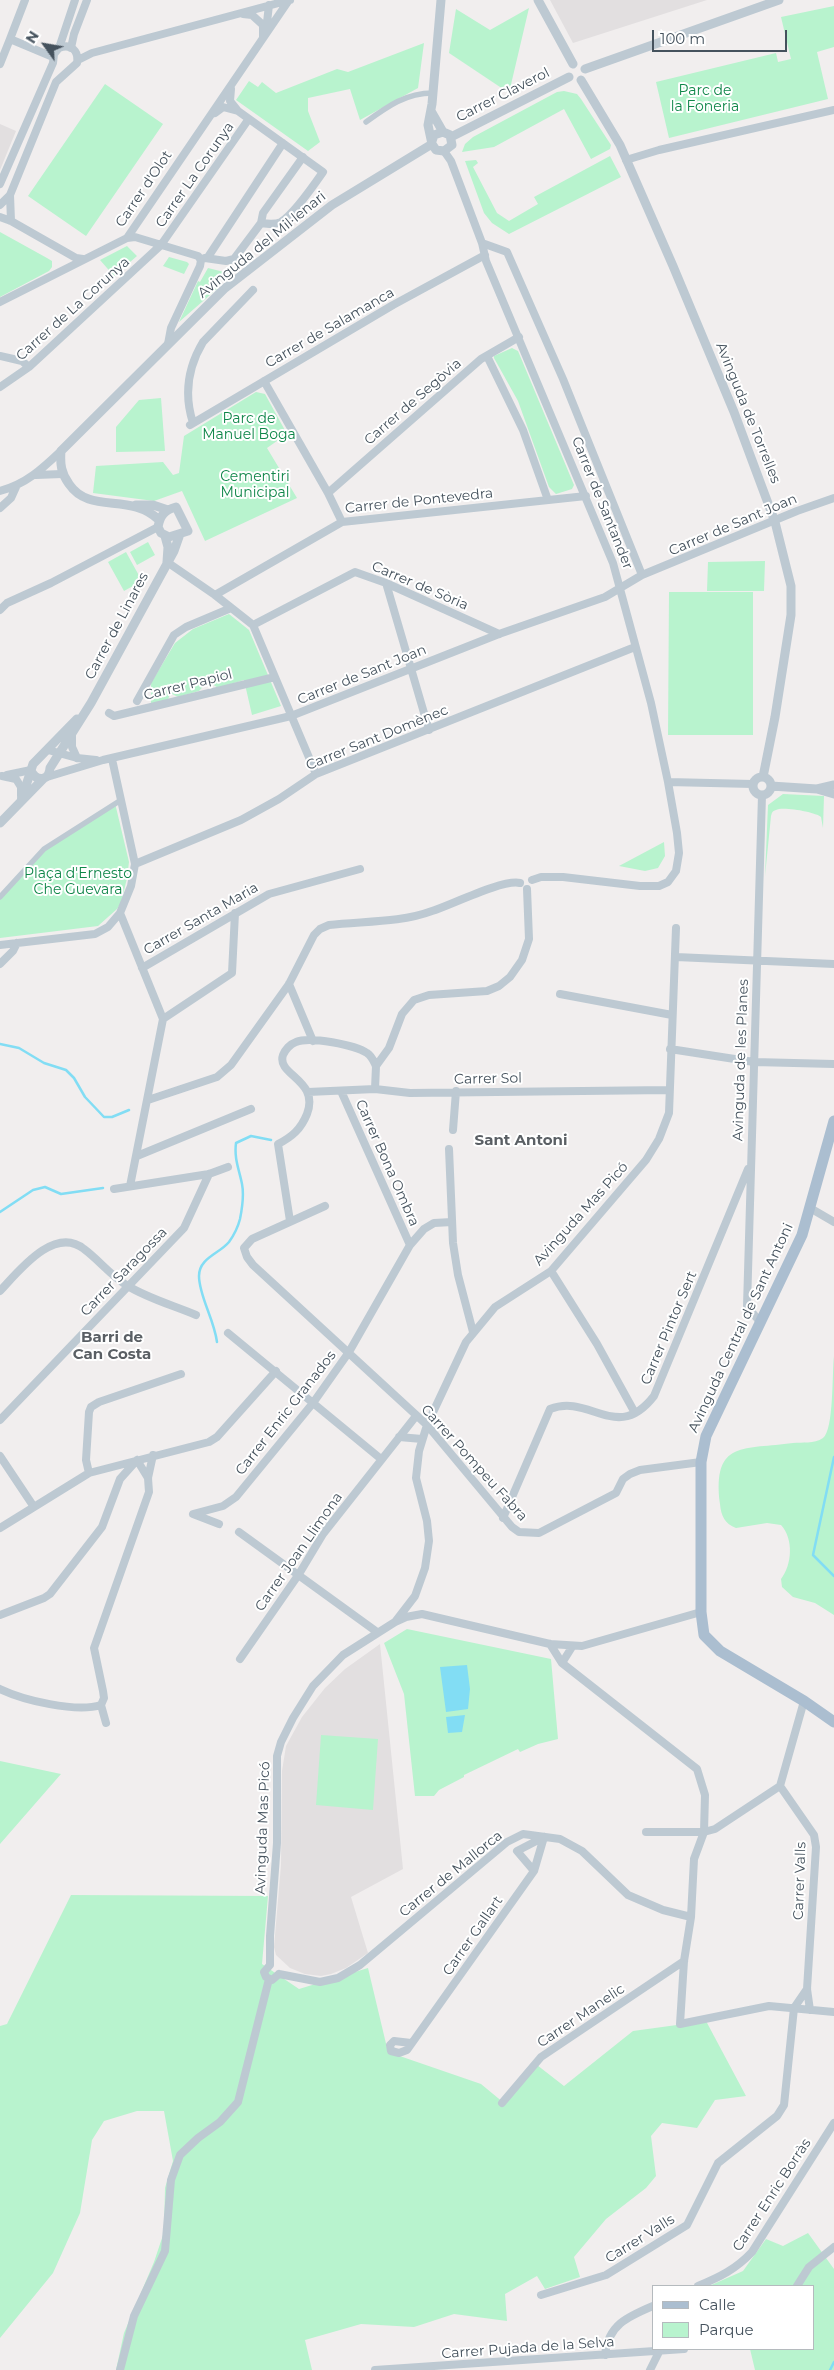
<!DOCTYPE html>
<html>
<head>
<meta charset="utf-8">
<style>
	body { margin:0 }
	#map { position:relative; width:834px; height:2370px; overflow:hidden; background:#f1eeee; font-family:Montserrat,sans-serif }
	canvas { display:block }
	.legend { position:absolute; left:652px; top:2285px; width:162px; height:65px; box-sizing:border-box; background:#fff; border:1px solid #b5babe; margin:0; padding:6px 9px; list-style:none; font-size:15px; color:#45525d }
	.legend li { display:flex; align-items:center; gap:10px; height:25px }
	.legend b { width:25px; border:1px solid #b5babe }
	.north { position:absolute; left:20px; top:20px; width:50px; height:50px; -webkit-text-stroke:4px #fff; paint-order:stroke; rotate:302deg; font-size:14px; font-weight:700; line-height:20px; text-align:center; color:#45525d }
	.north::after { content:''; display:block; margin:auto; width:18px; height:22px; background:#45525d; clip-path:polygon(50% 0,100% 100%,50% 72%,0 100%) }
	.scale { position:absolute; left:652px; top:30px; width:135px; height:22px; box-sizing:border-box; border:2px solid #45525d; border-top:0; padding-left:6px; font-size:15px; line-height:18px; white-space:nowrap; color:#45525d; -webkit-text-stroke:4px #fff; paint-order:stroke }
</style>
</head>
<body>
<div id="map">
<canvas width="834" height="2370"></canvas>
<ul class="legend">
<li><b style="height:6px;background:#abbed0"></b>Calle</li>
<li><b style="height:14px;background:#b8f3ce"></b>Parque</li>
</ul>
<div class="north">N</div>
<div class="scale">100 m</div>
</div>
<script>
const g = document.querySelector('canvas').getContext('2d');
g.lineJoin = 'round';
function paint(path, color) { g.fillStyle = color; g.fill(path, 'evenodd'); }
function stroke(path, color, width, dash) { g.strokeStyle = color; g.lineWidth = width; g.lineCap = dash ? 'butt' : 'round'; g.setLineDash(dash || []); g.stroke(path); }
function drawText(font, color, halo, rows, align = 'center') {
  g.font = font + ' Montserrat,sans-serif'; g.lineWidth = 4; g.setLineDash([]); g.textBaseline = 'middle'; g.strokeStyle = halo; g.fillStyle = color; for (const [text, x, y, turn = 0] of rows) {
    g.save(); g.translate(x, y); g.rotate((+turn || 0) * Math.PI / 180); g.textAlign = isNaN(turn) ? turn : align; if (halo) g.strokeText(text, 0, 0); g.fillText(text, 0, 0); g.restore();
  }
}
const education = new Path2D(`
	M550,0H707L573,43Z
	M0,124L16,131L0,170Z
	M380,1644L403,1869L351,1897L368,1953L346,1968L331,1974L321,1976L305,1974L290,1968L276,1955L274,1947L281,1865L282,1771L286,1746L302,1717L325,1688L345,1669Z`);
const green = new Path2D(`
	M834,6V47L817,52L828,99L669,138L656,82L776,53L778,62L791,59L781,17Z
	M529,8L509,93L449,53L456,9L490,30Z
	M424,43L418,88L360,120L350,89L308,98V111L320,142L308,151L236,100L249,81L258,87L262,82L276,93L337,69L348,72Z
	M105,84L163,124L86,236L28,196Z
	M564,91L577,94L581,99L611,145L610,149L591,159L564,109L494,147L462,152L465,144L473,137L557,92Z
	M610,156L621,177L509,234L492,223L484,213L465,161L476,160L478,163L473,167L497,213L509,221L538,204L534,197Z
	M0,232L47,258L52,261V267L49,271L0,297Z
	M127,246L137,256L114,276L100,260Z
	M169,257L187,262L189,264L184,274L163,266Z
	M208,268L224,272L214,283L218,288L179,322L198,281L200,282Z
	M512,348L518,351L574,485L572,489L556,494L549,487L518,401L494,358V356Z
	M256,392L265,394L287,434L267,448L297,498L205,541L182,491L154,501L93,493L96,466L163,462L173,475L179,473L184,436Z
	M161,398L165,451L116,452V427L139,400Z
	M148,542L155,555L137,565L130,552Z
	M126,552L142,581L124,591L108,562Z
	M765,561L764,591H707L708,562Z
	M669,592H753V735H668Z
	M229,614L249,630L281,706L252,715L244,680L218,688L208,681L199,691L178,697L170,693L168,700L151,704V683L175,643L193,629Z
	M783,794L824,796L823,828L821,817C816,812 782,806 776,810C772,811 772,813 771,816L765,876L768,805Z
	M115,803L129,862L127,878L121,903L117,909L98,926L0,938V897L44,849Z
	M664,842L665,856L658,868L645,871L619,866Z
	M834,1356V1615L815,1603L793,1597L782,1587L781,1579C792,1565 794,1539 781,1525L767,1523L736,1528C725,1524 721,1516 720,1504C712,1439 745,1450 793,1443C802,1442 814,1444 823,1438C834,1430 832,1372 834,1356Z
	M407,1629L551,1659L558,1739L538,1744L520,1752L518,1749L464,1775V1777L439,1790L434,1796H415L404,1694L384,1643Z
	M321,1735L378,1739L373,1810L316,1805Z
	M0,1761L61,1774L0,1844Z
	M71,1895L268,1896L262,1964L299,1989L368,1968L388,2052L481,2084L504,2103L537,2065L564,2086L633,2031L706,2021L746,2096L715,2100L697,2128L662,2123L651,2136L656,2176L646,2188L606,2219L574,2257L580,2277L545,2289L537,2276L505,2294L507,2321L454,2314L414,2327L361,2324L305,2340L312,2370H116L124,2333L154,2262L164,2232L165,2188L173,2161L164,2111H137L104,2121L92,2140L80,2213L53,2273L0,2338V2026L7,2024Z
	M808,2233L834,2269V2370H755L750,2349H813V2286H709L743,2271L766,2239L783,2246Z`);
const water = new Path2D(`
	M467,1665L470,1689L468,1709L446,1712L440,1667Z
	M465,1715L462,1732L448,1733L446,1717Z`);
const stream = new Path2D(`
	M0,1044L19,1048L44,1063L66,1070L74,1078L85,1097L104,1117H112L129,1110
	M0,1212L33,1190L45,1187L61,1194L103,1188
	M217,1342C214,1319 199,1296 199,1276C199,1258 219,1254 229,1242C234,1235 238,1227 240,1219C242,1209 244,1194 242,1184C239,1169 234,1159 236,1143L251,1136L271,1140
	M834,1457L813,1555L834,1576
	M830,2370L834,2362`);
const pedestrian = new Path2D(`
	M366,122C388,106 406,93 433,93
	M0,897L44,849L121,800`);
const minor = new Path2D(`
	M25,0L10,39L53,57
	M243,14L252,15L263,25V38
	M266,31L269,5
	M71,48L74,34L87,0
	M78,60L92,53L290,0
	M0,64L10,39
	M231,89L230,101L238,111L323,172C314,185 294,214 281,222C275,225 268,224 261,223
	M215,113L223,107L238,111
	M444,151L451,161L482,243L486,261L613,563L651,703L668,782L677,833L679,853L676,871L668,882L659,886H640L563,877H541L532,880
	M626,160L659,150L834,110
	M0,184L53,63L54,54L59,48L75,0
	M10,195L11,221
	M0,205L10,195L56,82L77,63C79,51 71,43 59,48
	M0,217L11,221L76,258L83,259
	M261,223L263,213L303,157
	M127,238L135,237L198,256L201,260
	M482,243L507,252L563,379L642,575
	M208,257L283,143
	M205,258L226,261L234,259L261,223
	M0,302L127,238L289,0
	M168,344L171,328L200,266L201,260
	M0,356L22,361L29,367
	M487,356L523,430L548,500
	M264,381L328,493L342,522
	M0,387L29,367L161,245L248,120
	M193,423C184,395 188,367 203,342L253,290
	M190,425L393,305L485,255
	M36,475L62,474
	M0,491C26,484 42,469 61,451
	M328,493L481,359L519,337
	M0,508L11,498L16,487
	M167,562L215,595L253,625L316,774
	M386,583L429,730
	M215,595L342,522L586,496
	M0,610L7,603L51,583L158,527
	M253,625L355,572L386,583L499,634
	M137,701L174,635L186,627L231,608
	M109,713L114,716L275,677
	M72,734V747L77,758
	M48,750L77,758L96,760
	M112,759L135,864L131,886L120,913L163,1019L130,1186
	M7,775L31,770
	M2,776L16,779L21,787V796
	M47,777L103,760L291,716L499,634L605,597L642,575L797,511L834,498
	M668,782L753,784
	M135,864L241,820L279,799L316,774L635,647
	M0,945L95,934L108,927L120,913
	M676,957L834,964
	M0,964L13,951L17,943
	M142,968L269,894L360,869
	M289,984L313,1041
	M560,994L672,1015
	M163,1019L232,973L235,913
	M670,1049L754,1062L834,1064
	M375,1089L376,1066L389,1048L402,1014L414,1000L429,995L487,991L499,986L510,977L522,960L529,939L527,889
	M341,1091L410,1245
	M308,1092L375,1089L410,1093L669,1090
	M148,1100L217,1077L231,1065L289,984L314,935L320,929L329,925C363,921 400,923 432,911C451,905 503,879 520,883
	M453,1130L456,1091
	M449,1149L453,1243L458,1275L473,1332
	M137,1156L251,1109
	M114,1189L209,1174L228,1167
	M325,1206L252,1239L244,1248L247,1257L253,1265L427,1425L512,1527L519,1532L539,1533L616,1493L623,1479L630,1474L640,1470L701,1462
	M810,1208L834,1222
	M290,1221L278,1144C292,1137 301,1129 307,1114C320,1080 276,1075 283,1055C285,1050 290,1044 296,1042C310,1036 355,1045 367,1053C372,1056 374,1062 376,1066
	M551,1271L597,1344L635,1413
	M0,1291C18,1272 54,1225 84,1249C99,1260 112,1277 128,1286C147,1298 175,1306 196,1315
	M760,1322L747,1306L762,795
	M228,1333L381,1459
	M0,1420L184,1228L209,1174
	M399,1437L422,1439
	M0,1456L34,1507
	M137,1460L148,1478
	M89,1473L86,1460L89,1412L91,1407L99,1402L181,1374
	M503,1518L550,1409C590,1393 617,1444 654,1396L748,1169
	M219,1524L193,1514L223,1506L236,1497L313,1403L349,1352L410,1245L424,1229L434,1223L452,1222
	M0,1528L89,1473L209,1442L217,1437L276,1371
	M239,1532L377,1632
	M422,1614L550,1644L582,1646L701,1612
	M0,1615L44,1598L50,1594L102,1527L120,1479L137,1460
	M395,1622L415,1596L425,1568L429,1541L427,1521L416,1478L419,1451L427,1425L466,1342L495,1307L551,1271L646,1160L659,1139L669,1113L676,928
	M550,1644L562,1663L697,1769L705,1795L704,1832L694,1859L691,1917L684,1961L680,2024L769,2006L834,2012
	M240,1659L299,1574L323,1534L416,1416
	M562,1663L572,1647
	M0,1689C23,1700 76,1713 101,1705
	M106,1723L101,1705L104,1698L103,1691L94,1648L149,1492L148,1478L153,1455
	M780,1786L814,1835L816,1847L807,1989L810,2010
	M646,1832H704L715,1829L780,1786L804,1701
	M534,1871L517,1851L544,1837
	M279,1974L320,1982L338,1978L360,1965L507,1842L523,1834L560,1839L582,1851L628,1895L663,1910L691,1917
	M279,1974L272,1980L266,1977L264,1972L270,1965V1936L277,1843V1756L281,1742L293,1718L313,1686L343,1655L395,1622L406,1617L422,1614
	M411,2043L394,2041L390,2045L391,2051L399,2053L407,2050L534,1871L544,1837
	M502,2103L541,2057L684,1961
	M698,2286C720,2277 736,2269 752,2252L834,2123
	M797,2286L809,2267L834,2247
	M541,2295L606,2275L687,2225L718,2163L777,2116L784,2105L794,2008L807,1989
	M605,2355C608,2325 627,2317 653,2306
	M120,2370L134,2316L165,2251L171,2180L180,2155L198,2138L220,2122L238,2102L269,1979
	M375,2370L684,2349
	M650,2370L659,2352`);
const tertiary = new Path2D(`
	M538,0L573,64
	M585,69L779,0
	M581,80L620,145L673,266L734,412L775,522L791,586V615L775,717L763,777
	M431,111L443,132
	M451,137L569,77
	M432,141L434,135L443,132L450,135L452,145L444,151L436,150L432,144L428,125L432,104L441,0
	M136,505H153L168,510
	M176,507L188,531L169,537L161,533L158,527C160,515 165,510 176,507Z
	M159,520C130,492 90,515 69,484C61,473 60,464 61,451L224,289L332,205L432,144
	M165,536L168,547L167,562
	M31,771C37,782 49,781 50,768L91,703L174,551L180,534
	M753 786a9 9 0 1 1 18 0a9 9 0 1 1-18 0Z
	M771,786L817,789L834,794
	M817,789L834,785
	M21,801L33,764L77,719
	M0,823L44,778`);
const primary = new Path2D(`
	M834,1121L802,1235L706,1436L701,1462V1612L704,1635L720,1651L804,1701L834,1722`);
const parkNames = [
	["Parc de",705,91],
	["la Foneria",705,107],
	["Parc de",249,419],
	["Manuel Boga",249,435],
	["Cementiri",255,477],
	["Municipal",255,493],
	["Plaça d'Ernesto",78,874],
	["Che Guevara",78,890]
];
const streetNames = [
	["Carrer Claverol",503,95,-27],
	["Carrer La Corunya",195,175,-55],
	["Carrer d'Olot",144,189,-56],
	["Avinguda del Mil·lenari",262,245,-39],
	["Carrer de La Corunya",73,309,-42],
	["Carrer de Salamanca",330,328,-30],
	["Carrer de Segòvia",413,402,-41],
	["Avinguda de Torrelles",748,413,68],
	["Carrer de Pontevedra",419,501,-6],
	["Carrer de Santander",602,503,68],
	["Carrer de Sant Joan",733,525,-23],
	["Carrer de Sòria",420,586,23],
	["Carrer de Linares",117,626,-62],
	["Carrer de Sant Joan",362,675,-22],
	["Carrer Papiol",188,685,-14],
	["Carrer Sant Domènec",377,738,-22],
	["Carrer Santa Maria",201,919,-30],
	["Avinguda de les Planes",741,1060,-88],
	["Carrer Sol",488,1079,-1],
	["Carrer Bona Ombra",387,1163,66],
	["Avinguda Mas Picó",581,1214,-48],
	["Carrer Saragossa",124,1272,-46],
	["Carrer Pintor Sert",669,1328,-67],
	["Avinguda Central de Sant Antoni",741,1328,-65],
	["Carrer Enric Granados",286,1413,-52],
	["Carrer Pompeu Fabra",474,1463,48],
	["Carrer Joan Llimona",299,1552,-55],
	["Avinguda Mas Picó",263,1828,-88],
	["Carrer de Mallorca",451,1874,-39],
	["Carrer Valls",800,1881,-88],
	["Carrer Gallart",473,1936,-55],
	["Carrer Manelic",581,2016,-34],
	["Carrer Enric Borràs",772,2195,-57],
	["Carrer Valls",640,2239,-32],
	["Carrer Pujada de la Selva",528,2348,-4]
];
const neighbourhoodNames = [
	["Sant Antoni",521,1141],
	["Barri de",112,1338],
	["Can Costa",112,1355]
];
paint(education, '#e2dfe0');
paint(green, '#b8f3ce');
paint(water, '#82ddf4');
stroke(stream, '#82ddf4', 2.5);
stroke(pedestrian, '#bdc9d2', 5.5);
stroke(minor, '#bdc9d2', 8);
stroke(tertiary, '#bdc9d2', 9);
stroke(primary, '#abbed0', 11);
drawText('14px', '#0f8649', '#fff', parkNames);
drawText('14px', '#45525d', '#fff', streetNames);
drawText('bold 15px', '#5a5f64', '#fff', neighbourhoodNames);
</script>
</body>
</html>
